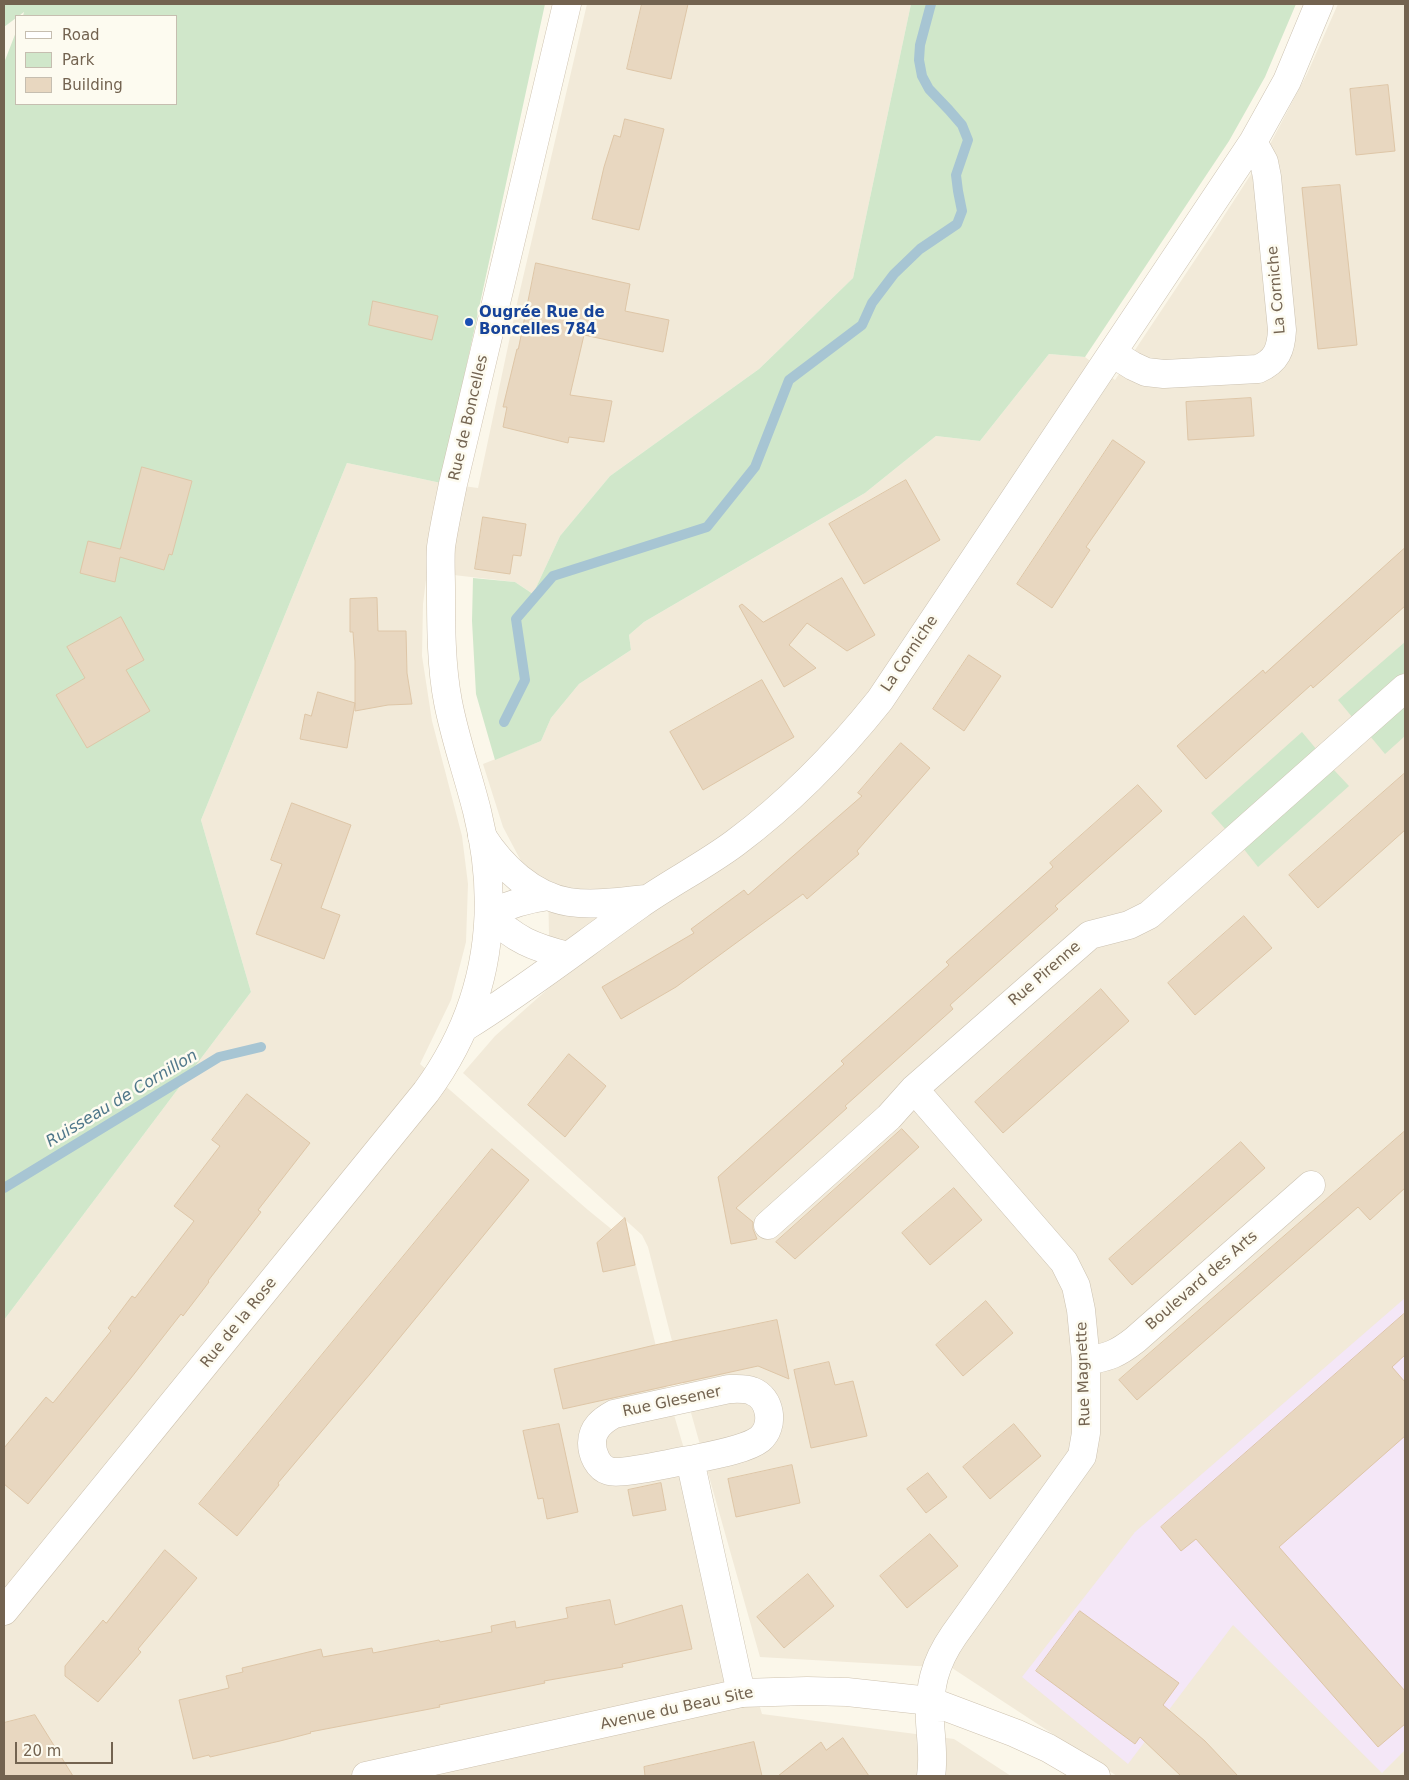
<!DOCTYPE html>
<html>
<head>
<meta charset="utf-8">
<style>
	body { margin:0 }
	#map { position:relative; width:1409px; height:1780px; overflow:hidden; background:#fbf7ea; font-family:"DejaVu Sans",sans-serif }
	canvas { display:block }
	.frame { position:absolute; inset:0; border:5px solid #736350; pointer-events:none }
	.legend { position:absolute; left:15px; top:15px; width:162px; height:90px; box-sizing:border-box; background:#fdfbf0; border:1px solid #c6beb0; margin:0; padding:6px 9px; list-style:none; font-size:15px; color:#736350 }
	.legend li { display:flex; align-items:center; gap:10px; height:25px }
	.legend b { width:25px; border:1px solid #c6beb0 }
	.scale { position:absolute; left:15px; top:1742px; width:98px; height:22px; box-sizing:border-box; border:2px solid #736350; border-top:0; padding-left:6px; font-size:15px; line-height:18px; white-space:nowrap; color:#736350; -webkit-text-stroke:4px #fdfbf0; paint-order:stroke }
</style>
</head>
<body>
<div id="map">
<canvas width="1409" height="1780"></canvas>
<div class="frame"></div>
<ul class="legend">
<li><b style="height:6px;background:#fff"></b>Road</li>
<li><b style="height:14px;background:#d0e7ca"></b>Park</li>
<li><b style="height:14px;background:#e8d7c0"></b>Building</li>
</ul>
<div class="scale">20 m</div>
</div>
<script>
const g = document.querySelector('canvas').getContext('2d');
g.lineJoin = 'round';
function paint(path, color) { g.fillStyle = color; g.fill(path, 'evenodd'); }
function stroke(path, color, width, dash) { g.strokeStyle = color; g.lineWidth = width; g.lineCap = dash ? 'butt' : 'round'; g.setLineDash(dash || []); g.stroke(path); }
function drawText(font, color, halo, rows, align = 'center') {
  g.font = font + ' "DejaVu Sans",sans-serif'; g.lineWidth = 5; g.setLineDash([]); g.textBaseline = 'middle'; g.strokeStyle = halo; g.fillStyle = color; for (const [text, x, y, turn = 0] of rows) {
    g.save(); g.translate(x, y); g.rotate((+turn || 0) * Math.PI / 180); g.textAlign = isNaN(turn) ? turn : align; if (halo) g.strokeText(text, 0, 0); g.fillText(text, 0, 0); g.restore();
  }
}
const residential = new Path2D(`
	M587,4H911L853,278L759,369L610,476L560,536L533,594L515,582L427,572L423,604L422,656L432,721L462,836L468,884L466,942L451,1000L420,1064L588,1210L631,1245L667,1391L762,1714L954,1739L1011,1776H4V1320L251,992L201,820L347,463L441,483L478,488L518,299Z
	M1338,4H1405V1776H1117L952,1668L760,1657L684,1388L648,1247L642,1235L463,1073L495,1036L550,987L548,883L522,863L503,827L483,764L541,741L551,718L579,684L631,650L629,635L644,622L865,493L936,436L980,441L1049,354L1085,357L1115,380L1211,236L1268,148L1307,74Z`);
const education = new Path2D(`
	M1405,1298V1750L1382,1773L1233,1625L1128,1764L1022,1677L1135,1532Z`);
const green = new Path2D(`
	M4,4H545L441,483L347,463L201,820L251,992L4,1320V63L16,32V104H176V16H23L24,12L4,27Z
	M911,4H1296L1265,77L1229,141L1085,357L1049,354L980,441L936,436L865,493L644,622L629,635L631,650L579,684L551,718L541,741L495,760L476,694L472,621L473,578L515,582L533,594L560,536L610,476L759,369L853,278Z
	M1405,642V672L1353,718L1338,700Z
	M1405,704V736L1385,754L1370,736Z
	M1302,732L1317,750L1227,831L1211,813Z
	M1333,769L1349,786L1258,867L1243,848Z`);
const stream = new Path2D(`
	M504,722L525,680L516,619L553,576L707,527L755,467L789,380L862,325L872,303L894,274L920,249L957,224L962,211L958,191L956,175L968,140L962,125L949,110L929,89L922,76L919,60L920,45L931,4
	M4,1188L219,1057L261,1047`);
const building = new Path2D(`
	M642,4H688L671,79L627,69Z
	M1388,85L1395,151L1356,155L1350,89Z
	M625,119L664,129L639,230L592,219L604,167L614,135L620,137Z
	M1340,185L1357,345L1318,349L1302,188Z
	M536,263L630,284L625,311L669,320L663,352L584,335L570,395L612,401L604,442L569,437L568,443L503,427L507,407H503L517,349H518Z
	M373,301L438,316L432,340L369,325Z
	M1251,398L1254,436L1188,440L1186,402Z
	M1113,440L1145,462L1086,547L1090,550L1052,608L1017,584Z
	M142,467L192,481L172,555L169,554L164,570L120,557L115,582L80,573L88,541L120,549Z
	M906,480L940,540L864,584L829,524Z
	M483,517L526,524L521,556L513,555L510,574L475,569Z
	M1405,548V606L1313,688L1311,685L1206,779L1177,746L1263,670L1265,673Z
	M842,578L875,635L847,651L807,623L789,645L816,668L784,687L739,606L742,604L763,622Z
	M377,598L378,631H406L407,673L412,704L388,705L355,711V661L353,632H350V599Z
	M121,617L144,660L126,670L150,711L87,748L56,695L85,678L67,647Z
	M969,655L1001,676L964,731L933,709Z
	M762,680L794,737L703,790L670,732Z
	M318,692L355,703L347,748L300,739L305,714L311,716Z
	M901,743L930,768L857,851L859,854L807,899L803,894L676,987L621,1019L602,987L694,933L691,929L744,890L748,895L862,796L858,793Z
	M1405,773V830L1318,908L1289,875Z
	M1138,785L1162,811L1055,906L1058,909L950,1005L953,1009L845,1106L847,1108L736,1208L753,1222V1229L757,1239L731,1244L718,1177L844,1064L841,1061L949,965L946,962L1053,867L1050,863Z
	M292,803L351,825L321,908L340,915L324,959L256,934L282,864L271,860Z
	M1244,916L1272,948L1195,1015L1168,983Z
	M1101,989L1129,1021L1003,1133L975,1102Z
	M569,1054L606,1086L565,1137L528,1105Z
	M247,1094L310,1143L258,1210L261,1212L208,1281L209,1282L183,1316L181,1314L131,1378L28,1504L4,1484V1448L46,1397L53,1403L111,1331L108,1328L132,1296L135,1298L194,1221L174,1206L220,1146L212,1140Z
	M902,1129L919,1147L795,1259L776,1242Z
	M1405,1131V1188L1370,1220L1358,1207L1137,1400L1119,1380Z
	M1241,1142L1265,1168L1132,1285L1109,1259Z
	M492,1149L529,1180L370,1374L278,1483L279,1485L237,1536L199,1504Z
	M954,1188L982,1220L930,1265L902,1233Z
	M625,1218L635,1265L603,1272L597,1243Z
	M986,1301L1013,1333L963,1376L936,1345Z
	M1405,1313V1355L1392,1367L1405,1382V1436L1279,1547L1405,1691V1724L1378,1747L1196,1539L1181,1551L1161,1527Z
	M777,1320L789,1379L758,1366L563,1409L554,1369L655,1345Z
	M829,1362L835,1385L853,1381L867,1436L811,1448L794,1370Z
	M559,1424L578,1512L547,1519L543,1498L538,1499L523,1431Z
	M1014,1424L1041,1456L990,1499L963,1467Z
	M792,1465L800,1503L736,1517L728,1479Z
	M928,1473L947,1497L926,1513L907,1489Z
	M661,1483L666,1510L633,1516L628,1490Z
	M930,1534L958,1566L907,1608L880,1576Z
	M165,1550L197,1578L138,1649L141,1652L98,1702L65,1676V1666L103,1620L106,1623Z
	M808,1574L834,1606L784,1648L757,1617Z
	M610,1600L615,1625L682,1605L692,1649L622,1664L623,1667L544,1681L545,1683L439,1705L440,1707L310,1732L311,1733L280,1741L210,1757L209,1755L193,1759L179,1700L229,1688L226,1676L243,1672L242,1668L321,1649L323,1657L372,1648L373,1653L439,1640L440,1642L492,1632L491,1626L515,1621L516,1628L568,1618L566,1608Z
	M1080,1611L1179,1683L1163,1705L1205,1741L1238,1776H1181L1140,1737L1135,1744L1036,1671Z
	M35,1715L73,1776H4V1723Z
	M843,1738L869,1776H778L821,1742L826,1750Z
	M754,1742L762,1776H645L644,1767Z`);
const street = new Path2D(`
	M1112,353L1133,366L1146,372L1164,374L1258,369C1277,361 1281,349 1282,330L1267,177L1264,162L1253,142
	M482,836C501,866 532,896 569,902C595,906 621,901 647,899
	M549,896C527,899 509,904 489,914C515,940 533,947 568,956
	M465,1027C525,990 581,946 639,905C670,883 704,866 735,843C790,802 837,754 880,700L1253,142L1287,81L1319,4
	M914,1089L1064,1262L1076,1286L1081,1310L1086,1361V1433L1082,1456L954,1635C934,1664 929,1687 930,1722C931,1740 934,1758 931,1776
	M768,1225L889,1117L914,1089L1090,935L1129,925L1149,915L1405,688
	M1086,1361C1109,1357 1117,1354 1135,1340L1311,1185
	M690,1460C708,1456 746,1450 760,1439C775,1426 771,1398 752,1391C745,1388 736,1389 729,1389L614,1414C603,1420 592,1428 592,1443C592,1454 598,1468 609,1471C621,1475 674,1462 690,1460L741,1693`);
const secondary = new Path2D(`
	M4,1611L426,1092C488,1007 502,912 477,811C468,775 455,739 448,702C441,666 441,625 441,588C441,575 440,560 441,547C444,526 449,504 453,484L567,4
	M366,1776L741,1693L807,1691L847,1692L930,1701L1015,1733L1048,1748L1096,1776`);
const markers = [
	[469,322,5,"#1a4fb4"]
];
const streetNames = [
	["La Corniche",1277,290,-95],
	["Rue de Boncelles",469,418,-77],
	["La Corniche",910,654,-56],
	["Rue Pirenne",1045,974,-41],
	["Boulevard des Arts",1202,1281,-41],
	["Rue de la Rose",239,1323,-51],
	["Rue Magnette",1084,1374,-92],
	["Rue Glesener",672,1402,-12],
	["Avenue du Beau Site",677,1709,-12]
];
const transitNames = [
	["Ougrée Rue de",479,313],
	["Boncelles 784",479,330]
];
const waterNames = [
	["Ruisseau de Cornillon",122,1099,-31]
];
paint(residential, '#f2ead9');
paint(education, '#f4e7f7');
paint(green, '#d0e7ca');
stroke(stream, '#a7c5d3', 10);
paint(building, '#e8d7c0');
stroke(building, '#dec6a7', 1);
stroke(street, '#ccc2b1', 29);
stroke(secondary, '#cec2af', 29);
stroke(street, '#fff', 28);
stroke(secondary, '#fff', 28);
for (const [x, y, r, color] of markers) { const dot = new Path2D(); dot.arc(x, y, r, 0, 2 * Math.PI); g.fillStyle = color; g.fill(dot); stroke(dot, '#fdfbf0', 2); }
drawText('15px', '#736350', '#fdfbf0', streetNames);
drawText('bold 15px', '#164399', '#fdfbf0', transitNames, 'left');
drawText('italic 16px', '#4f778a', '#fdfbf0', waterNames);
</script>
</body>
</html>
